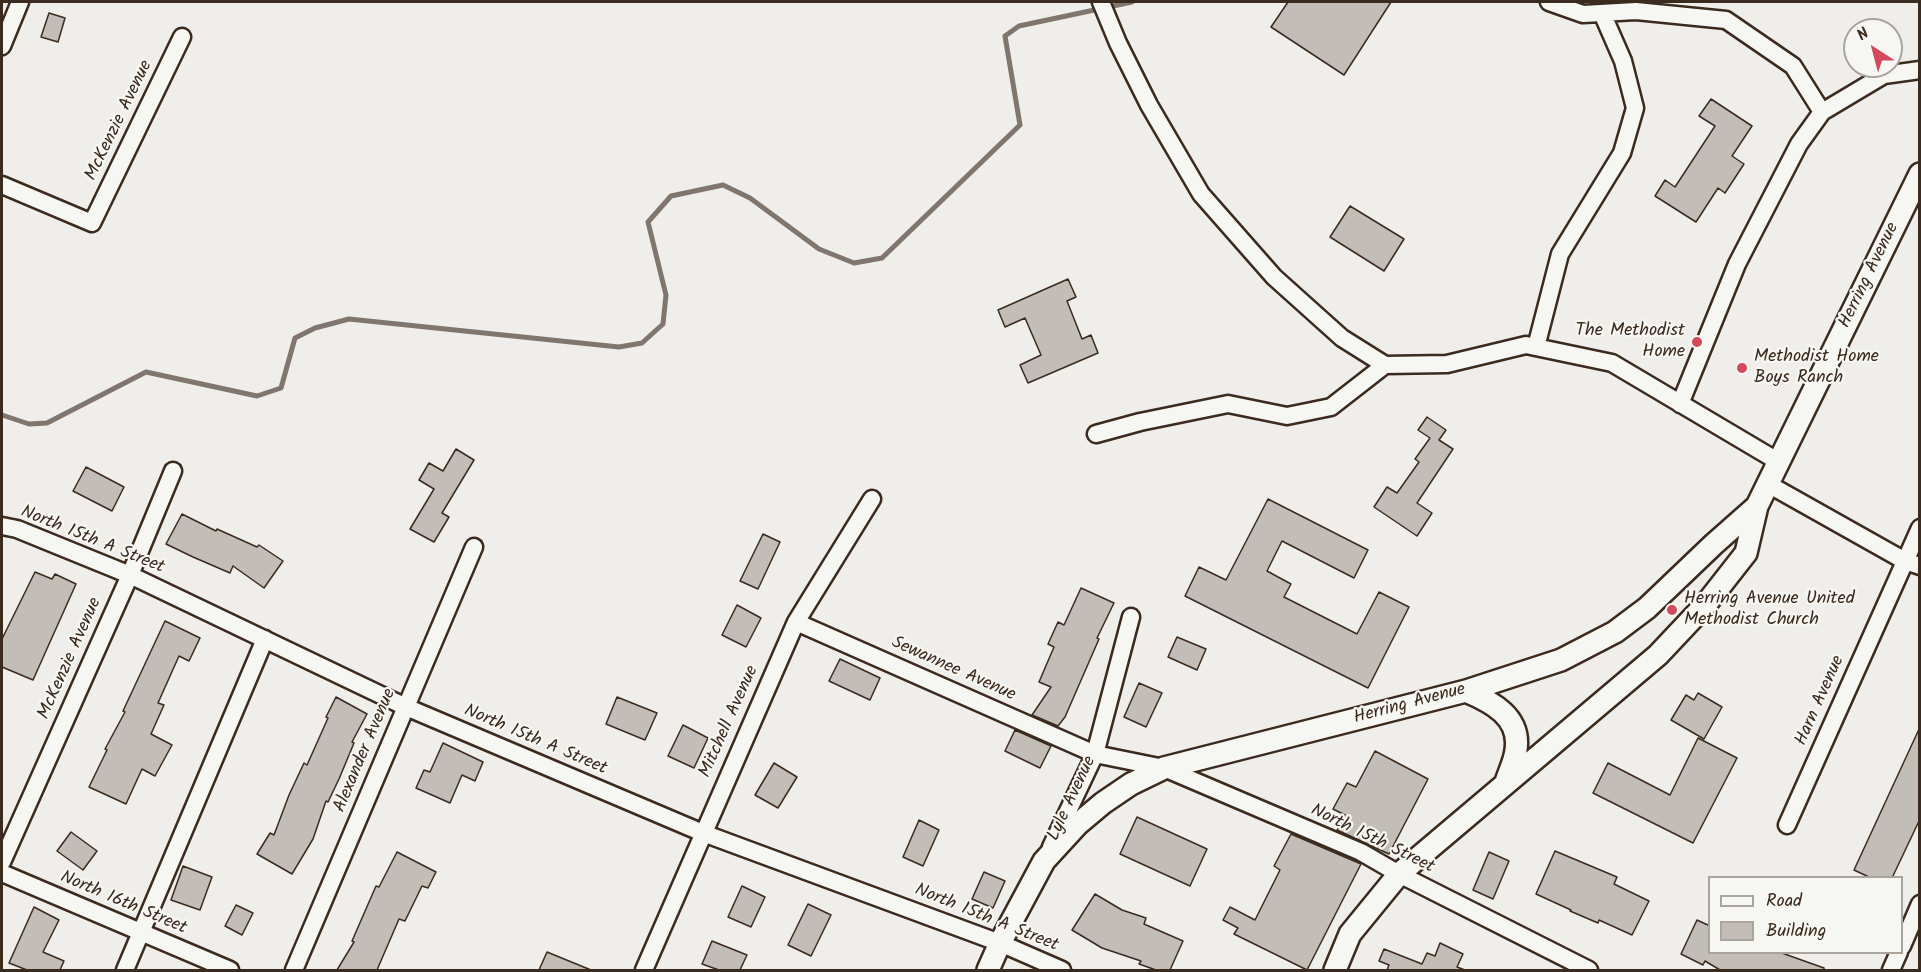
<!DOCTYPE html>
<html>
<head>
<meta charset="utf-8">
<style>
	body { margin:0 }
	#map { position:relative; width:1921px; height:972px; overflow:hidden; background:#efeeea; font-family:Kalam,sans-serif }
	canvas { display:block }
	.frame { position:absolute; inset:0; border:3px solid #3b2a1e; pointer-events:none }
	.legend { position:absolute; left:1708px; top:876px; width:195px; height:78px; box-sizing:border-box; background:#f6f6f2; border:2px solid #aba49d; margin:0; padding:8px 10px; list-style:none; font-size:18px; color:#3b2a1e }
	.legend li { display:flex; align-items:center; gap:12px; height:30px }
	.legend b { width:30px; border:2px solid #aba49d }
	.north { position:absolute; left:1843px; top:18px; width:60px; height:60px; box-sizing:border-box; background:#f6f6f2; border:2px solid #aba49d; border-radius:50%; rotate:324deg; font-size:16px; font-weight:700; line-height:24px; text-align:center; color:#3b2a1e }
	.north::after { content:''; display:block; margin:auto; width:21px; height:27px; background:#d1495b; clip-path:polygon(50% 0,100% 100%,50% 72%,0 100%) }
</style>
</head>
<body>
<div id="map">
<canvas width="1921" height="972"></canvas>
<div class="frame"></div>
<ul class="legend">
<li><b style="height:8px;background:#f6f6f2"></b>Road</li>
<li><b style="height:16px;background:#c2bdb7"></b>Building</li>
</ul>
<div class="north">N</div>
</div>
<script>
const g = document.querySelector('canvas').getContext('2d');
g.lineJoin = 'round';
function stroke(path, color, width, dash) { g.strokeStyle = color; g.lineWidth = width; g.lineCap = dash ? 'butt' : 'round'; g.setLineDash(dash || []); g.stroke(path); }
function paint(path, color) { g.fillStyle = color; g.fill(path, 'evenodd'); }
function drawText(font, color, halo, rows, align = 'center') {
  g.font = font + ' Kalam,sans-serif'; g.lineWidth = 4.5; g.setLineDash([]); g.textBaseline = 'middle'; g.strokeStyle = halo; g.fillStyle = color; for (const [text, x, y, turn = 0] of rows) {
    g.save(); g.translate(x, y); g.rotate((+turn || 0) * Math.PI / 180); g.textAlign = isNaN(turn) ? turn : align; if (halo) g.strokeText(text, 0, 0); g.fillText(text, 0, 0); g.restore();
  }
}
const stream = new Path2D(`
	M2,415L29,424L47,423L146,372L257,396L281,388L295,338L315,328L349,319L619,347L642,343L663,324L666,295L648,222L671,196L723,185L750,198L819,249L854,263L882,258L1020,125L1005,36L1019,26L1132,2`);
const building = new Path2D(`
	M1288,2H1391L1344,75L1271,27Z
	M49,13L65,18L58,42L41,37Z
	M1711,99L1752,126L1732,156L1744,164L1725,193L1718,188L1696,222L1655,196L1665,180L1675,187L1715,126L1699,116Z
	M1350,206L1404,239L1384,271L1330,237Z
	M1068,279L1076,297L1067,301L1082,339L1091,335L1098,353L1028,383L1020,365L1041,355L1025,318L1005,327L998,310Z
	M1427,417L1446,430L1439,440L1453,449L1417,503L1432,513L1417,536L1374,507L1387,487L1397,493L1419,462L1415,459L1430,438L1418,430Z
	M456,449L474,460L442,513L449,517L434,542L410,529L434,489L419,480L429,463L443,471Z
	M86,467L124,487L112,511L73,491Z
	M1268,499L1368,550L1354,578L1282,541L1267,571L1291,584L1284,597L1357,634L1379,592L1409,607L1368,688L1185,596L1199,567L1226,580Z
	M182,514L216,531L217,529L257,547L259,545L283,561L264,588L233,566L230,573L193,557L166,544Z
	M763,534L780,542L758,589L740,581Z
	M35,572L52,579L55,574L76,584L33,680L2,667V639Z
	M1081,588L1114,603L1097,638L1099,639L1065,717L1058,726L1032,715L1051,687L1039,682L1054,647L1048,644L1058,622L1064,625Z
	M737,605L761,618L746,647L722,635Z
	M165,621L200,638L189,661L179,656L158,703L164,705L151,734L172,745L155,776L142,769L126,804L89,787L107,750L105,749L125,712L123,711Z
	M1177,637L1206,649L1197,670L1168,657Z
	M840,659L880,678L870,700L829,681Z
	M1139,683L1162,693L1146,727L1124,717Z
	M1698,693L1722,707L1704,739L1671,720L1686,695L1694,700Z
	M336,697L367,714L352,742L354,743L339,779L328,802L326,801L313,839L292,874L257,854L270,833L274,835L289,795L304,763L307,765L328,718L326,717Z
	M617,697L657,713L645,740L606,724Z
	M683,725L708,738L694,768L668,756Z
	M1920,727V819L1892,878H1871L1854,870Z
	M1015,730L1051,746L1040,768L1005,751Z
	M1698,738L1737,758L1693,843L1593,793L1608,763L1670,795Z
	M443,743L483,762L475,781L462,775L450,803L416,788L424,770L430,772Z
	M1375,751L1428,779L1389,854L1337,830L1345,815L1333,809L1347,783L1356,787Z
	M774,763L797,777L778,808L755,795Z
	M1137,817L1207,849L1190,886L1120,854Z
	M919,820L939,830L923,866L903,857Z
	M71,832L97,851L83,870L57,851Z
	M1291,834L1361,864L1307,970L1234,934L1238,928L1223,920L1230,907L1255,920L1280,870L1274,866Z
	M1555,851L1617,877L1614,884L1649,901L1632,935L1599,920L1598,923L1570,911L1571,910L1536,894Z
	M397,852L436,872L428,888L422,886L405,921L399,919L377,970H337L354,942L352,941L376,886L379,887Z
	M1489,852L1509,861L1493,899L1473,890Z
	M183,866L212,877L200,910L171,900Z
	M984,872L1005,881L993,908L972,899Z
	M742,886L765,897L751,927L728,917Z
	M1095,894L1122,910L1146,918L1144,924L1183,941L1170,970H1156L1139,964L1141,961L1102,948L1072,930Z
	M808,904L831,915L811,956L788,945Z
	M236,905L253,913L242,935L225,926Z
	M34,907L59,920L43,952L64,961L60,970H27L9,963Z
	M1697,920L1710,926V952H1779L1824,968V970H1720L1705,961L1703,965L1681,954Z
	M712,941L747,955L740,970H719L702,964Z
	M1440,943L1463,954L1457,967L1465,970H1387L1389,965L1379,961L1384,949L1422,964L1427,953L1435,956Z
	M547,952L591,970H539Z`);
const minor = new Path2D(`
	M1101,2L1118,43L1149,105L1201,194L1274,277L1342,338L1385,365L1447,364L1526,345L1612,363L1779,462
	M1549,2L1583,14L1636,11L1726,20L1793,66L1822,112
	M2,46L20,2
	M2,185L92,223L182,37
	M1536,347L1560,254L1622,153L1635,108L1623,61L1602,13
	M1680,404L1737,264L1799,144L1822,112L1884,75L1920,70
	M1096,434L1140,422L1228,404L1287,416L1331,407L1385,365
	M1768,484L1905,561L1920,566
	M2,526L17,529L130,575L406,707L703,833L1000,943L1062,970
	M796,622L1095,754L1164,768L1361,852L1399,874L1589,970
	M1787,825L1920,528
	M1051,847L1095,754L1131,617
	M2,862L130,575L173,471
	M2,873L230,970
	M1902,946L1920,904
	M125,970L265,639
	M294,970L474,547
	M644,970L796,622L872,499
	M1891,970L1899,952`);
const major = new Path2D(`
	M1466,691C1492,702 1521,717 1516,750C1515,761 1509,772 1506,782
	M988,970L1000,943L1044,861L1078,824L1103,803L1131,784L1164,768L1466,691L1561,660L1615,632L1647,608L1714,544L1757,506
	M1335,970L1350,934L1399,874L1658,655L1706,604L1746,553L1757,506L1920,174`);
const markers = [
	[1697,342,6,"#d1495b"],
	[1742,368,6,"#d1495b"],
	[1672,610,6,"#d1495b"]
];
const streetNames = [
	["McKenzie Avenue",120,121,-64],
	["Herring Avenue",1870,276,-64],
	["North 15th A Street",92,541,22],
	["McKenzie Avenue",71,659,-66],
	["Sewannee Avenue",953,670,24],
	["Harn Avenue",1821,701,-66],
	["Herring Avenue",1410,705,-15],
	["Mitchell Avenue",730,722,-66],
	["North 15th A Street",535,741,23],
	["Alexander Avenue",366,751,-67],
	["Lyle Avenue",1073,799,-65],
	["North 15th Street",1372,840,26],
	["North 16th Street",123,904,23],
	["North 15th A Street",986,919,22]
];
const poiNames = [
	["The Methodist",1685,332,"right"],
	["Home",1685,353,"right"],
	["Methodist Home",1754,358],
	["Boys Ranch",1754,379],
	["Herring Avenue United",1684,600],
	["Methodist Church",1684,621]
];
stroke(stream, '#81766d', 5);
paint(building, '#c2bdb7');
stroke(building, '#3b2a1e', 1.5);
stroke(minor, '#3b2a1e', 21);
stroke(major, '#3b2a1e', 26);
stroke(minor, '#f6f6f2', 16);
stroke(major, '#f6f6f2', 21);
for (const [x, y, r, color] of markers) { const dot = new Path2D(); dot.arc(x, y, r, 0, 2 * Math.PI); g.fillStyle = color; g.fill(dot); stroke(dot, '#f6f6f2', 2); }
drawText('18px', '#3b2a1e', '#f6f6f2', streetNames);
drawText('18px', '#3b2a1e', '#f6f6f2', poiNames, 'left');
</script>
</body>
</html>
